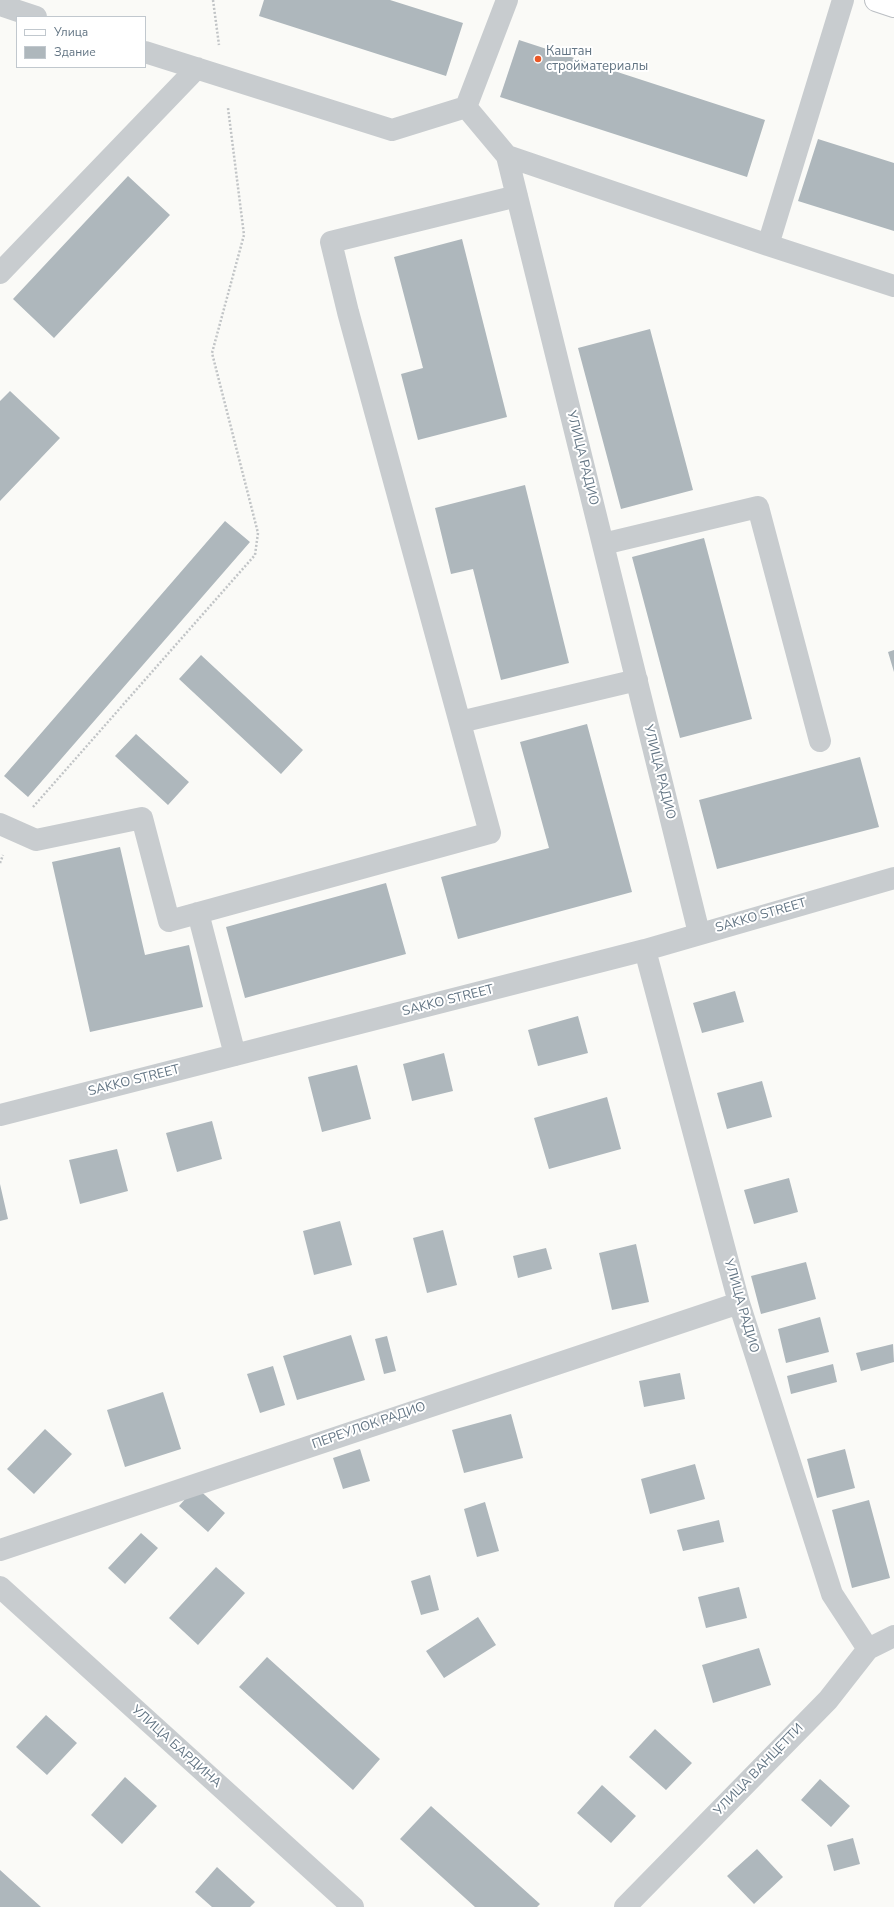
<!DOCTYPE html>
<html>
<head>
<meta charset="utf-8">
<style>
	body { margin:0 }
	#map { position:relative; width:894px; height:1907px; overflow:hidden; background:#fafaf7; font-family:"Nunito Sans",sans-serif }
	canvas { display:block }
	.legend { position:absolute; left:16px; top:16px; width:130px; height:52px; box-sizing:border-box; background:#fff; border:1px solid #c1c8ce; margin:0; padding:5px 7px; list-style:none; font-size:12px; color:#637584 }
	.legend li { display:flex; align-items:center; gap:8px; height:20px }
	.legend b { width:20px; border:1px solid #c1c8ce }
</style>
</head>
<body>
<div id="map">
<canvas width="894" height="1907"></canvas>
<ul class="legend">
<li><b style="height:5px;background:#fff"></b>Улица</li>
<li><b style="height:11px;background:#aeb7bc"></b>Здание</li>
</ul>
</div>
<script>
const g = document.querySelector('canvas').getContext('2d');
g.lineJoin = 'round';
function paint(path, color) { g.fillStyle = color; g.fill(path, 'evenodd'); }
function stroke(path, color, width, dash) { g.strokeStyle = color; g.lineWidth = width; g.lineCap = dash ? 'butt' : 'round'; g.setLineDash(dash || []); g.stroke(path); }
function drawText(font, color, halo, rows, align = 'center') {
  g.font = font + ' "Nunito Sans",sans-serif'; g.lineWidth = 4; g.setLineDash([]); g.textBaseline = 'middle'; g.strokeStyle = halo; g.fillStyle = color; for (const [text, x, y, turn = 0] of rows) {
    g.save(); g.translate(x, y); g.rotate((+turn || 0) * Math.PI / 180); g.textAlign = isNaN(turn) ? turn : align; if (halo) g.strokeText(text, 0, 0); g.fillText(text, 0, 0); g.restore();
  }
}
const building = new Path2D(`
	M264,0H390L463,23L446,76L259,16Z
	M519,40L765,120L747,177L500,97Z
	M818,139L894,163V231L798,201Z
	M128,176L170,215L54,338L13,299Z
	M462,239L507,417L418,440L401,374L423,368L394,257Z
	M650,329L693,490L621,509L578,348Z
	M10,391L60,438L0,501V401Z
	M525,485L569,663L501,680L473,569L451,574L435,508Z
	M225,521L250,542L28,797L4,776Z
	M704,538L752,719L680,738L632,557Z
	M894,650V672L888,652Z
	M201,655L303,750L281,774L179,679Z
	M587,724L632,892L458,939L441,877L549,848L520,742Z
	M136,734L189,782L168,805L115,756Z
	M860,757L879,827L717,869L699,800Z
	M120,847L145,955L189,945L203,1007L90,1032L52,862Z
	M386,883L406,954L245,998L226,927Z
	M735,991L744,1022L702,1033L693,1003Z
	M578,1016L588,1053L538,1066L528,1030Z
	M444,1053L453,1091L412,1101L403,1064Z
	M357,1065L371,1119L322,1132L308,1077Z
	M762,1081L772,1117L727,1129L717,1093Z
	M607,1097L621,1149L549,1169L534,1118Z
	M212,1121L222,1159L177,1172L166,1133Z
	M117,1149L128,1191L80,1204L69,1160Z
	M789,1178L798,1212L754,1224L744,1190Z
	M0,1184L8,1219L0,1221Z
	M340,1221L352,1265L314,1275L303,1231Z
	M443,1230L457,1285L427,1293L413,1238Z
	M636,1244L649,1302L612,1310L599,1253Z
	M546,1248L552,1269L518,1278L513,1256Z
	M806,1262L816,1299L761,1314L751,1276Z
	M820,1317L829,1352L786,1363L778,1329Z
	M351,1335L365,1380L297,1400L283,1356Z
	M387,1336L396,1371L384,1374L375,1339Z
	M893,1344L894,1362L861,1371L856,1353Z
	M833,1364L837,1382L791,1394L787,1376Z
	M273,1366L285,1405L260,1413L247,1374Z
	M680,1373L685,1399L644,1407L639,1381Z
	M163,1392L181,1449L125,1467L107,1410Z
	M511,1414L523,1458L464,1473L452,1430Z
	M45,1429L72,1454L34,1494L7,1469Z
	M360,1449L370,1481L343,1489L333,1458Z
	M845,1449L855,1488L817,1498L807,1459Z
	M695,1464L705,1499L650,1514L641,1479Z
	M196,1487L225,1513L208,1532L179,1506Z
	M869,1500L890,1578L852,1588L832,1510Z
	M485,1502L499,1551L477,1557L464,1509Z
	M719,1520L724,1542L683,1551L677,1530Z
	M141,1533L158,1548L125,1584L108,1568Z
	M216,1567L245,1593L198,1645L169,1618Z
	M430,1575L439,1610L421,1615L411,1581Z
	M739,1587L747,1618L706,1628L698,1597Z
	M478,1617L496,1645L444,1678L426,1651Z
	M759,1648L771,1685L713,1703L702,1665Z
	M267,1657L380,1759L353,1790L239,1687Z
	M46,1715L77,1743L47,1775L16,1747Z
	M655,1729L692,1763L666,1790L629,1757Z
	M125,1777L157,1806L122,1844L91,1815Z
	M820,1779L850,1806L831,1827L801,1800Z
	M602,1785L636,1816L611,1843L577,1813Z
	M431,1806L540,1904L537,1907H475L400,1839Z
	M853,1838L860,1864L834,1871L827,1845Z
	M757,1849L783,1877L754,1904L727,1876Z
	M217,1867L255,1902L250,1907H212L195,1892Z
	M0,1870L41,1907H0Z`);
const path = new Path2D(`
	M213,0L219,45
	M33,807L255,555L258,533L212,353L244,235L228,108
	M0,863L3,855`);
const minor = new Path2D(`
	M507,0L466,107L507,156L699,933
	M843,0L768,245L894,286
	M0,5L36,17
	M145,52L392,130L466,107
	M507,156L768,245
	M0,273L197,68
	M603,544L758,507L820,741
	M460,722L637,680
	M0,824L36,840L142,818L169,921L490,833L348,312L331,242L517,196
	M198,913L235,1055
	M645,950L739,1303L832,1594L868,1649
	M0,1115L645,950L894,878
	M0,1550L739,1303
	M0,1587L353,1907
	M625,1907L828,1700L868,1649L894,1636`);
const major = new Path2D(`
	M876,0L894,6`);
const markers = [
	[538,59,4,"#ea5827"]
];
const poiNames = [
	["Каштан",546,52],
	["стройматериалы",546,67]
];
const streetNames = [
	["УЛИЦА РАДИО",582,458,76],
	["УЛИЦА РАДИО",659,772,76],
	["SAKKO STREET",761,916,-16],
	["SAKKO STREET",448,1001,-14],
	["SAKKO STREET",134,1081,-14],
	["УЛИЦА РАДИО",741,1306,74],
	["ПЕРЕУЛОК РАДИО",369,1426,-19],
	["УЛИЦА БАРДИНА",176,1747,42],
	["УЛИЦА ВАНЦЕТТИ",759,1770,-46]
];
paint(building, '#aeb7bc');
stroke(major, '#bbbfc3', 24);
stroke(path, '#c1c4c6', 2.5, [2, 2]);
stroke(minor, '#c8cccf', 22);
stroke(major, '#fff', 22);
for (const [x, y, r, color] of markers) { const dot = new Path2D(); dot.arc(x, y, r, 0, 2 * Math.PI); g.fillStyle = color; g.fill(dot); stroke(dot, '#fff', 1.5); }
drawText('13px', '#637584', '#fff', poiNames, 'left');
drawText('13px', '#637584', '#fff', streetNames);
</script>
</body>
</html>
